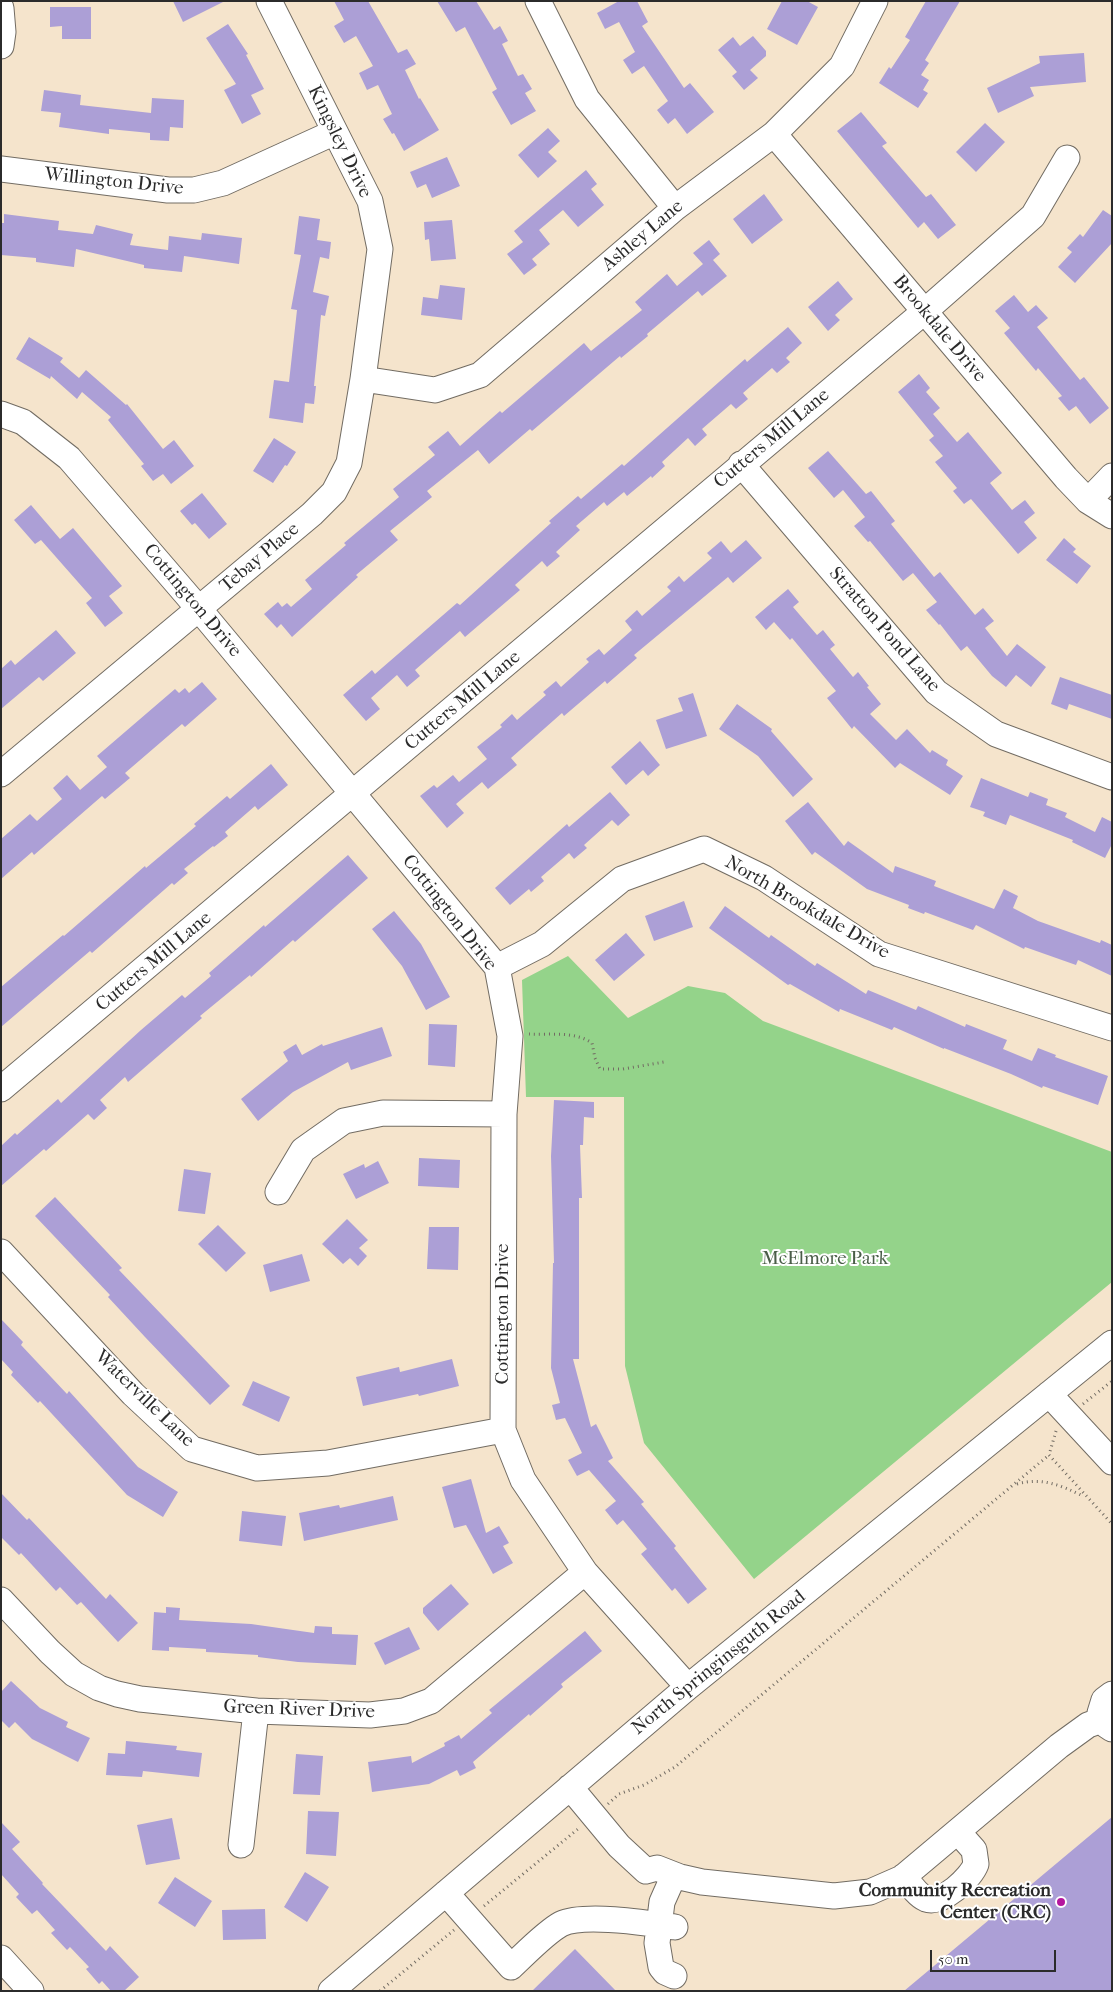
<!DOCTYPE html>
<html>
<head>
<meta charset="utf-8">
<style>
	body { margin:0 }
	#map { position:relative; width:1113px; height:1992px; overflow:hidden; background:#f5e4cc; font-family:"IM FELL French Canon",serif }
	canvas { display:block }
	.frame { position:absolute; inset:0; border:2px solid #2b2b2b; pointer-events:none }
	.scale { position:absolute; left:930px; top:1950px; width:126px; height:22px; box-sizing:border-box; border:2px solid #2b2b2b; border-top:0; padding-left:6px; font-size:15px; line-height:18px; white-space:nowrap; color:#2b2b2b; -webkit-text-stroke:4px #fff; paint-order:stroke }
</style>
</head>
<body>
<div id="map">
<canvas width="1113" height="1992"></canvas>
<div class="frame"></div>
<div class="scale">50 m</div>
</div>
<script>
const g = document.querySelector('canvas').getContext('2d');
g.lineJoin = 'round';
function paint(path, color) { g.fillStyle = color; g.fill(path, 'evenodd'); }
function stroke(path, color, width, dash) { g.strokeStyle = color; g.lineWidth = width; g.lineCap = dash ? 'butt' : 'round'; g.setLineDash(dash || []); g.stroke(path); }
function drawText(font, color, halo, rows, align = 'center') {
  g.font = font + ' "IM FELL French Canon",serif'; g.lineWidth = 4; g.setLineDash([]); g.textBaseline = 'middle'; g.strokeStyle = halo; g.fillStyle = color; for (const [text, x, y, turn = 0] of rows) {
    g.save(); g.translate(x, y); g.rotate((+turn || 0) * Math.PI / 180); g.textAlign = isNaN(turn) ? turn : align; if (halo) g.strokeText(text, 0, 0); g.fillText(text, 0, 0); g.restore();
  }
}
const green = new Path2D(`
	M568,956L628,1018L688,986L725,993L763,1021L1112,1152V1282L754,1579L644,1443L625,1366L624,1097H526L522,980Z`);
const building = new Path2D(`
	M173,1H225L183,22Z
	M334,1H368L398,53L407,49L416,64L405,70L419,99L420,98L439,130L404,151L394,133L392,134L383,119L392,114L378,85L367,90L359,73L373,66L356,36L344,43L334,26L344,20Z
	M437,1H476L494,30L500,26L508,41L502,44L518,76L523,74L532,89L525,93L536,111L511,125L492,92L497,89L465,27L456,32Z
	M619,1H637L648,22L642,26L684,88L690,83L714,112L687,134L675,118L668,124L657,110L668,101L644,66L632,74L623,60L635,52L619,22L605,29L597,13Z
	M782,1H807L818,7L797,45L767,29Z
	M926,1H960L925,60L929,63L921,75L929,80L923,90L928,93L918,108L879,83L889,67L891,69L910,40L905,37Z
	M50,7H91V39H62V26L50,27Z
	M228,24L248,54L246,55L264,89L251,95L261,114L242,124L224,90L236,84L206,38Z
	M753,36L766,51V56L750,70L758,78L744,90L732,76L737,72L718,50L733,37L740,46Z
	M1084,53L1086,82L1030,87L1034,96L998,113L987,88L1040,63L1039,56Z
	M44,90L81,95L80,105L151,113L152,98L184,100L183,128L170,127L169,141L150,140V133L109,129V134L59,127L61,113L41,111Z
	M861,112L887,143L882,146L926,197L931,194L956,225L938,239L924,222L918,228L837,131Z
	M985,123L1005,142L976,172L956,152Z
	M548,128L560,141L548,152L557,161L538,178L518,155Z
	M447,157L460,186L432,198L426,184L417,188L410,172Z
	M586,170L597,184L591,189L604,205L578,227L563,210L539,230L550,244L532,259L537,265L524,275L507,254L523,242L514,231Z
	M764,194L783,220L752,244L733,219Z
	M1103,210L1112,216V243L1075,283L1058,267L1072,252L1067,248L1080,234L1083,237Z
	M4,214L59,221L58,230L93,234L96,225L133,234L130,245L168,250L169,236L201,240L202,233L242,238L239,264L184,256L182,272L144,268V265L76,249L74,267L36,262V258L1,255V223H4Z
	M299,216L320,219L317,240L331,242L329,259L320,257L313,292L329,296L325,316L321,315L314,386H316L314,404L305,403L303,423L269,418L274,380L289,382L297,310L291,309L301,255L294,254Z
	M452,220L456,259L431,261L429,239L425,240L424,222Z
	M709,240L720,254L713,260L727,276L702,296L698,291L647,334L648,336L621,358L620,356L532,431L530,429L489,464L478,450L427,491L432,497L390,531L398,540L356,575L358,577L292,637L281,624L277,628L264,614L278,602L282,607L287,603L291,607L312,589L305,580L346,545L344,543L399,497L393,489L435,455L428,447L448,431L460,446L500,411L502,413L584,343L591,351L642,310L635,302L667,274L677,286L703,264L693,253Z
	M838,281L853,299L835,315L840,320L828,331L808,307Z
	M440,285L465,288L462,320L421,315L423,297L438,299Z
	M1014,295L1028,312L1036,305L1048,318L1037,327L1080,380L1084,377L1109,408L1090,424L1076,406L1069,411L1058,398L1062,396L1038,368L1036,371L1004,333L1010,328L995,311Z
	M788,327L802,343L786,358L790,362L777,373L772,368L743,393L748,399L736,409L731,404L702,429L707,435L695,446L688,438L662,462L665,466L652,478L651,476L627,496L624,492L607,506L604,502L576,526L580,530L556,552L560,556L547,567L542,561L515,585L520,590L465,637L460,631L415,670L420,676L407,687L397,675L371,698L380,709L366,721L343,695L372,670L375,674L457,603L460,605L551,523L549,521L578,496L581,499L622,464L624,466L745,359L747,362Z
	M29,337L63,358L60,362L79,378L86,370L126,405L127,404L163,449L174,440L194,466L171,484L163,474L153,481L141,466L144,464L108,420L111,417L82,392L77,399L51,376L50,379L16,359Z
	M919,374L930,388L926,392L940,408L933,414L957,442L968,432L1002,473L990,483L1012,510L1025,500L1035,513L1024,522L1037,538L1018,554L971,499L964,504L953,491L957,488L935,462L943,456L929,440L934,436L898,392Z
	M274,438L296,452L287,466L285,465L273,483L253,471Z
	M828,451L866,494L871,491L895,521L891,524L934,577L940,572L975,615L983,608L994,621L985,628L1007,656L1017,644L1046,667L1031,687L1016,675L1006,687L992,676L967,646L961,651L940,624L939,625L926,610L937,602L913,573L903,581L870,541L868,542L854,526L865,517L843,490L834,498L808,468Z
	M202,493L227,524L209,539L195,523L192,525L180,511Z
	M31,505L60,539L73,528L122,586L109,596L123,613L105,627L86,603L92,598L41,540L35,544L14,520Z
	M1064,538L1076,549L1073,552L1091,566L1077,584L1046,560Z
	M746,540L762,558L733,583L728,577L634,655L637,658L607,684L605,681L564,716L562,713L511,758L517,765L488,789L482,782L456,804L464,813L447,828L420,796L434,785L437,788L453,775L459,782L487,759L477,747L502,727L500,725L512,714L517,720L546,695L543,692L556,681L561,687L589,662L586,659L599,649L604,655L632,630L625,621L637,610L642,616L671,591L667,587L679,576L684,582L712,558L707,553L721,541L731,553Z
	M788,589L799,602L793,607L817,635L823,630L835,645L830,649L853,677L858,672L869,686L867,687L881,704L870,714L896,740L907,729L930,753L932,750L948,760L946,765L963,776L950,795L900,763L895,768L854,726L852,729L827,698L836,691L792,638L790,640L774,622L766,630L755,617Z
	M56,630L76,653L43,681L39,677L1,709V669L11,660L15,665Z
	M1060,677L1112,695V719L1069,704L1067,710L1051,704Z
	M202,682L217,699L185,727L182,724L125,773L130,778L105,799L102,796L34,855L32,852L1,879V839L30,814L37,821L62,799L53,788L67,775L80,790L107,767L97,756L175,689L179,693L185,688L189,693Z
	M693,693L707,736L666,749L656,720L683,711L678,698Z
	M737,704L772,729L771,731L813,779L793,797L758,756L719,729Z
	M640,741L660,765L648,776L643,770L626,785L611,767Z
	M271,764L288,785L258,810L255,806L225,832L228,836L214,847L213,846L184,869L188,873L174,885L172,883L92,953L90,951L1,1027V987L63,935L64,936L145,866L146,868L196,826L194,824L227,796L230,799Z
	M981,778L1028,797L1030,792L1048,799L1046,805L1067,813L1065,817L1095,832L1102,817L1112,822V844L1105,858L1072,842L1073,840L1010,815L1006,825L983,816L985,812L970,807Z
	M610,792L630,815L618,826L612,820L584,845L587,848L574,859L569,853L541,877L544,881L531,892L529,889L510,905L495,888L567,824L569,827Z
	M808,802L844,846L848,841L893,873L895,866L936,881L934,886L994,909L1004,889L1018,896L1013,908L1038,921L1100,943L1101,940L1112,945V976L1078,960L1076,965L1025,947L1024,949L976,925L973,930L925,912L924,914L908,908L909,905L867,889L815,852L812,855L785,821Z
	M348,855L368,878L295,942L293,940L251,977L250,975L200,1016L202,1018L128,1082L125,1077L100,1100L107,1108L94,1120L88,1114L46,1151L44,1149L1,1186V1146L15,1133L17,1135L58,1099L61,1103L141,1030L182,995L185,998L211,976L209,973L264,925L265,927Z
	M684,901L693,927L654,941L645,916Z
	M725,906L769,938L771,935L815,966L817,963L866,994L868,990L916,1010L918,1006L965,1027L966,1024L1007,1040L1003,1049L1032,1061L1038,1048L1056,1055L1055,1057L1108,1076L1098,1105L1043,1086L1042,1088L1011,1074L944,1048V1049L894,1027L892,1030L840,1009L839,1012L790,984L788,985L709,928Z
	M394,911L421,944L450,997L426,1010L402,966L372,929Z
	M626,933L645,955L614,981L595,960Z
	M429,1024L457,1025L455,1067L428,1065Z
	M382,1027L392,1056L351,1070L348,1062L293,1092L258,1121L241,1099L288,1061L283,1052L296,1044L302,1055L322,1044L323,1046Z
	M554,1100L594,1102V1118L584,1117L583,1145H580L582,1198H579V1359H573L591,1427L596,1424L613,1458L608,1461L644,1502L641,1504L676,1546L674,1548L707,1589L688,1604L675,1588L672,1591L641,1554L647,1549L623,1520L617,1525L605,1510L616,1501L589,1470L577,1476L568,1460L582,1453L565,1418L556,1420L552,1405L560,1403L551,1368L553,1263H554L551,1156Z
	M419,1158L460,1160L459,1188L418,1186Z
	M378,1161L389,1183L356,1199L343,1174L364,1164L365,1168Z
	M184,1169L211,1173L205,1214L178,1211Z
	M55,1197L122,1268L119,1270L230,1386L210,1405L145,1337L108,1297L110,1295L35,1216Z
	M347,1219L368,1240L359,1248L367,1256L358,1266L350,1258L343,1264L322,1244Z
	M218,1225L246,1253L226,1272L198,1244Z
	M429,1227H459L458,1270L427,1269Z
	M302,1254L310,1281L270,1292L263,1265Z
	M1,1319L23,1342L21,1345L67,1394L69,1391L138,1467L178,1492L163,1517L127,1495L40,1401L38,1403L11,1375L13,1372L1,1359Z
	M452,1359L459,1386L419,1396L418,1394L363,1406L356,1377L399,1367L400,1372Z
	M253,1381L290,1397L279,1422L242,1405Z
	M471,1479L486,1533L499,1526L509,1543L503,1546L513,1563L493,1574L466,1525L454,1528L442,1487Z
	M1,1493L27,1520L29,1518L106,1599L110,1594L138,1623L118,1642L81,1602L77,1605L60,1587L56,1591L21,1553L19,1555L1,1537Z
	M393,1496L398,1520L304,1541L299,1513L339,1505L340,1508Z
	M242,1511L286,1516L282,1546L239,1541Z
	M451,1584L469,1604L438,1631L423,1613V1608Z
	M166,1607L180,1608L179,1620L251,1624L314,1633L315,1626L332,1627V1634L358,1635L356,1665L298,1662L258,1657V1655L206,1652V1649L169,1647V1651L152,1650L154,1612L166,1613Z
	M409,1627L420,1649L385,1665L374,1643Z
	M585,1631L602,1651L561,1684L563,1687L530,1716L529,1714L473,1762L476,1768L460,1776L457,1770L429,1784L372,1792L368,1762L411,1756L412,1763L445,1746L444,1743L459,1735L461,1739L492,1713L489,1710Z
	M11,1681L40,1708L68,1722L66,1727L90,1738L78,1762L32,1739L15,1722L9,1728L1,1720V1692Z
	M126,1741L177,1746L176,1750L202,1753L199,1777L143,1771L142,1777L106,1775L108,1753L125,1754Z
	M296,1754L323,1756L320,1795L293,1794Z
	M308,1811L339,1812L336,1856L306,1854Z
	M1112,1817V1991H904Z
	M172,1818L180,1859L146,1865L137,1825Z
	M1,1822L20,1842L12,1849L43,1883L42,1884L106,1951L110,1946L139,1977L124,1991H111L102,1981L99,1984L86,1969L89,1967L70,1947L67,1950L51,1933L55,1930L37,1910L32,1914L16,1897L19,1894L1,1874Z
	M305,1872L329,1887L307,1922L284,1907Z
	M175,1877L212,1901L195,1927L158,1903Z
	M265,1909L266,1939L223,1940L222,1910Z
	M575,1949L616,1991H532Z`);
const path = new Path2D(`
	M529,1034C549,1035 575,1031 592,1043L595,1058L600,1069H623L664,1062
	M1083,1404L1112,1381
	M1056,1431L1049,1455L1112,1524
	M1017,1484C1042,1477 1060,1485 1083,1496
	M608,1804L619,1794L644,1785L675,1767L1049,1455
	M484,1906L578,1829
	M380,1991L454,1930`);
const minor = new Path2D(`
	M538,1L587,99L675,208
	M1,8L3,32L1,46
	M774,134L1066,478L1088,501L1112,516
	M1,169L168,190H194L223,183L335,132
	M363,379L435,390L480,375L675,208L774,134L842,66L875,1
	M1,414L23,422L69,458L199,609L497,967L510,1036L504,1114L503,1430L523,1480L585,1572L688,1687
	M741,464L936,692L996,734L1112,777
	M1088,501L1112,476
	M1,774L312,514L334,492L349,463L363,379L380,249L370,201L269,1
	M497,967L542,944L622,879L704,849L764,878L879,954L1112,1028
	M1,1089L925,311L1033,216L1067,158
	M278,1192L303,1150L344,1121L383,1113L504,1114
	M1,1252L133,1394L192,1449L257,1468L328,1463L503,1430
	M1049,1394L1112,1462
	M1,1600L50,1652L74,1674L99,1688L117,1694L140,1699L256,1711L370,1715L404,1711L431,1701L585,1572
	M1112,1694L1104,1700L1100,1713L1106,1725L1112,1729
	M570,1787L619,1846L646,1871L657,1868L680,1877L702,1882L834,1896L870,1892L902,1878L1059,1746L1088,1725L1102,1720
	M241,1845L256,1711
	M904,1876C910,1884 917,1895 926,1899C942,1905 971,1878 976,1864L974,1850L958,1832
	M446,1893L511,1967C524,1955 546,1932 561,1924C584,1913 648,1923 675,1927
	M1,1958L31,1991
	M674,1976L665,1972L661,1967L657,1943L662,1902L674,1875
	M331,1991L688,1687L1112,1343`);
const markers = [
	[1061,1902,5,"#b5179e"]
];
const streetNames = [
	["Kingsley Drive",339,142,64],
	["Willington Drive",114,182,6],
	["Ashley Lane",643,236,-40],
	["Brookdale Drive",939,329,50],
	["Cutters Mill Lane",772,439,-40],
	["Tebay Place",260,558,-40],
	["Cottington Drive",192,601,50],
	["Stratton Pond Lane",884,630,49],
	["Cutters Mill Lane",463,701,-40],
	["North Brookdale Drive",807,908,30],
	["Cottington Drive",449,913,52],
	["Cutters Mill Lane",154,962,-40],
	["Cottington Drive",503,1314,-90],
	["Waterville Lane",144,1399,44],
	["North Springinsguth Road",719,1663,-39],
	["Green River Drive",299,1710,2]
];
const parkNames = [
	["McElmore Park",825,1259]
];
const poiNames = [
	["Community Recreation",1051,1891],
	["Center (CRC)",1051,1913]
];
paint(green, '#94d38a');
paint(building, '#ac9fd6');
stroke(minor, '#726c63', 27);
stroke(path, '#726c63', 3, [1, 4]);
stroke(minor, '#fff', 25);
for (const [x, y, r, color] of markers) { const dot = new Path2D(); dot.arc(x, y, r, 0, 2 * Math.PI); g.fillStyle = color; g.fill(dot); stroke(dot, '#fff', 2); }
drawText('19px', '#2b2b2b', '#fff', streetNames);
drawText('19px', '#4a5d48', '#fff', parkNames);
drawText('bold 19px', '#2b2b2b', '#fff', poiNames, 'right');
</script>
</body>
</html>
